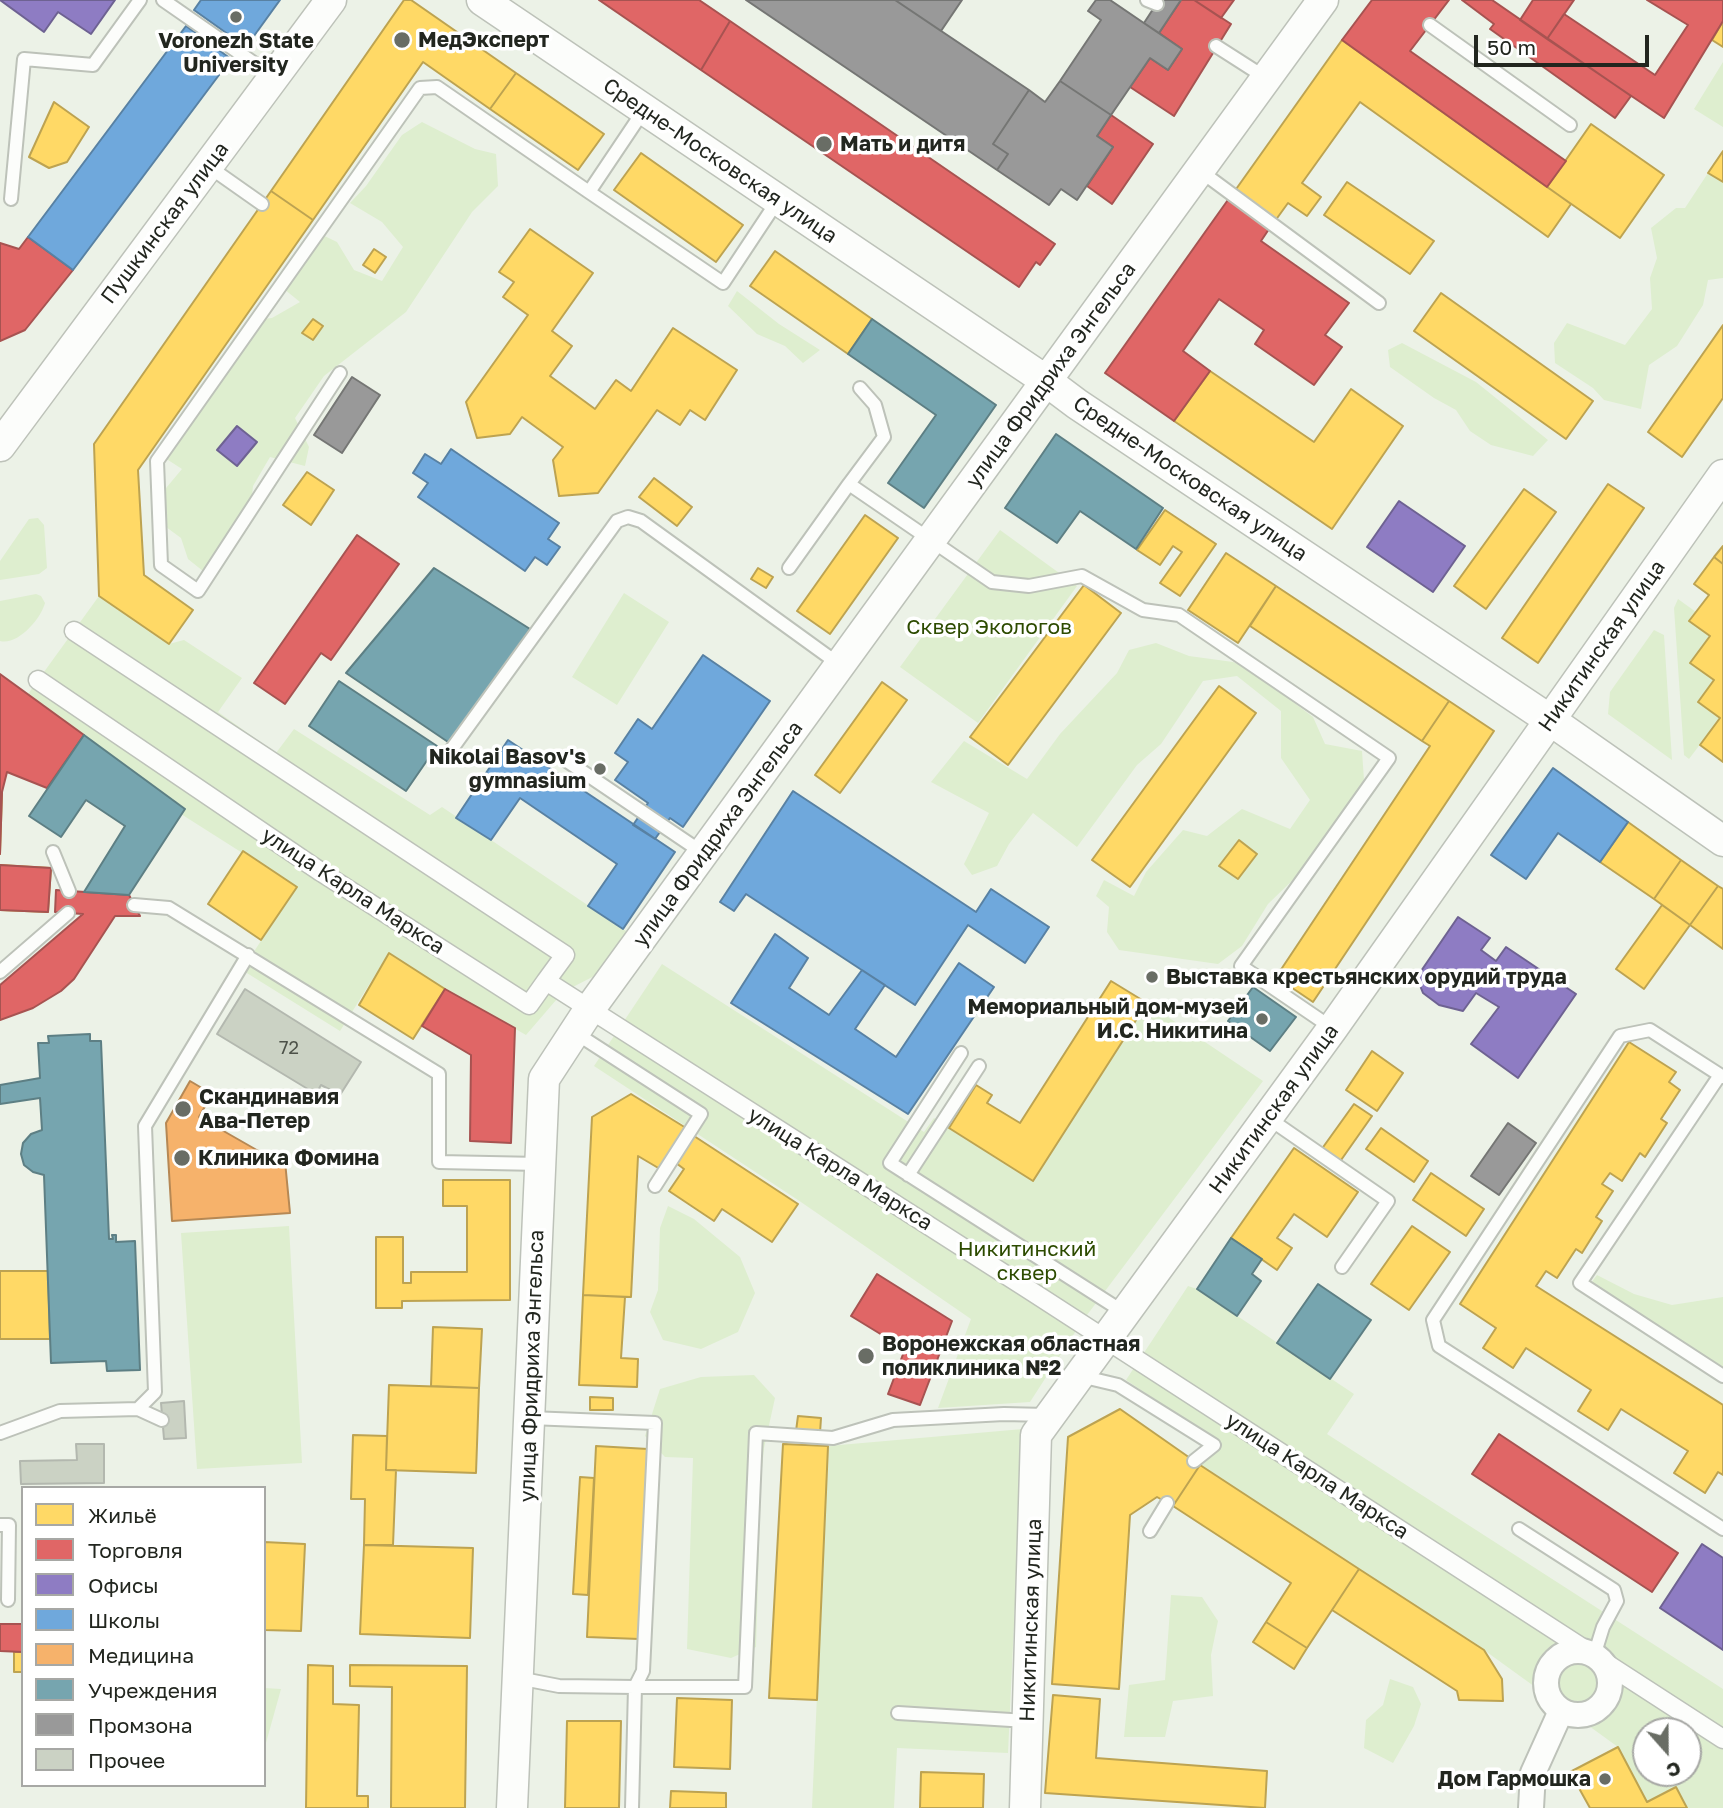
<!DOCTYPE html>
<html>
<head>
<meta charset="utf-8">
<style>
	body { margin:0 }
	#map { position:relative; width:1723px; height:1808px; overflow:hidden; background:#ecf2e7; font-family:"Golos Text",sans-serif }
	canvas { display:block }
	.legend { position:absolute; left:21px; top:1486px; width:245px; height:301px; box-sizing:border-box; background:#fff; border:2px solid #a7a8a5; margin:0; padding:9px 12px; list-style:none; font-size:21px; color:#22261f }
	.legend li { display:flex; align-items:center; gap:14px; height:35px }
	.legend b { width:35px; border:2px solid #a7a8a5 }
	.north { position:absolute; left:1632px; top:1717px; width:70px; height:70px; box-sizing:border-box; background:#fff; border:2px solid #a7a8a5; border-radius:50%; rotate:159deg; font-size:19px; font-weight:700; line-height:28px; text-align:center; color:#22261f }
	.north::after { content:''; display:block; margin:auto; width:24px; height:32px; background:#696d65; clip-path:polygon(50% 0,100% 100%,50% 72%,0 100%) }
	.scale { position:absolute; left:1474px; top:35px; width:175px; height:32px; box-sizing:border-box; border:4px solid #22261f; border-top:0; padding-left:9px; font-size:21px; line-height:24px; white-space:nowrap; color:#22261f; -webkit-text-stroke:5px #fff; paint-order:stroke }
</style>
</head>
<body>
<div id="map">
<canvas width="1723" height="1808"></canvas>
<ul class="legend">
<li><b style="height:19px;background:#ffd966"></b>Жильё</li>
<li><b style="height:19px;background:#e06666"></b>Торговля</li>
<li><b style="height:19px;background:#8e7cc3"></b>Офисы</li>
<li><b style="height:19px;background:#6fa8dc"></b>Школы</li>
<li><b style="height:19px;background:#f6b26b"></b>Медицина</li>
<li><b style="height:19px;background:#76a5af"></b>Учреждения</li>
<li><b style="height:19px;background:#999"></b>Промзона</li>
<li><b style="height:19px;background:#cbd2c4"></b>Прочее</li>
</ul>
<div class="north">С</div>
<div class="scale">50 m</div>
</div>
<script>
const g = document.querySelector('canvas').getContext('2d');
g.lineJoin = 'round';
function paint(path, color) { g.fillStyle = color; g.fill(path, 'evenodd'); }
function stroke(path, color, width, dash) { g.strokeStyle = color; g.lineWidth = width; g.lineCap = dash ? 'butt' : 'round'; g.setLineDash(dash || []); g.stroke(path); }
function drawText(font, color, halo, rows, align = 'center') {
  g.font = font + ' "Golos Text",sans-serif'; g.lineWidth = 7; g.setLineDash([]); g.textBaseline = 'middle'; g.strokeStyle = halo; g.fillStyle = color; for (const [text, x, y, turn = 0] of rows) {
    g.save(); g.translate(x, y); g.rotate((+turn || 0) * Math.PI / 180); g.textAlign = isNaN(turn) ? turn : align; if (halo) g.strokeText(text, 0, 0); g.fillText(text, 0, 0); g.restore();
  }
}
const green = new Path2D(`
	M1723,62V127L1694,109Z
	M422,122L475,149L496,154L498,186L472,212L406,312L324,376L295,418L309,447L305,466L270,457L253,486L249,526L203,571L188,559L181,538L162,524L156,500L182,469L165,458L253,320L272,318L300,302L284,289L314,231L337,242L354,270L382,281L403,247L382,222L350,203L366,186L402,135Z
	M1708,173L1723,182V278L1708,280L1703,305L1677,346L1649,365L1641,409L1604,400L1593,388L1555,363L1554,343L1567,323L1625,345L1652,309L1650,278L1657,258L1651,228L1676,208H1685Z
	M737,291L779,324L820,350L803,363L785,346L757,334L728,306Z
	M1402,343L1476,382L1548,440L1533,456L1491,445L1470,431L1456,410L1434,398L1390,367L1388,350Z
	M38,518L44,525L47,568L39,574L0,580V561L29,519Z
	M1000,530L1077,586L978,723L900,667Z
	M624,593L669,622L617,705L572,677Z
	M36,594L41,596L45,603C41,619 17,646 0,641V601Z
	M99,596L169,644L184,640L242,678L218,712L276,753L294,729L430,815L442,807L632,935L608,969L563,992L526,1035L445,989L389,953L340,1031L242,970L296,887L181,814L184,809L28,694Z
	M1678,599L1696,612L1689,621L1710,636L1720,718L1689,759L1684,755L1674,608Z
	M1654,630L1664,635L1672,760L1608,714L1610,692Z
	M1156,643L1189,656L1233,662L1248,668L1313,717L1325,744L1362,751L1364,780L1300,873L1268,904L1242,946L1218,964L1119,950L1107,932L1109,907L1096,896L1104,880L1134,896L1146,872L1183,830L1207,836L1242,809L1290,829L1310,800L1281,758V711L1237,676L1203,681L1161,744L1137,765L1077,847L1033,813L1009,844L997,866L972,875L964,864L989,813L931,782L964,741L1027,779L1060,734L1117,673L1129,650ZM1239,840L1257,854L1237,879L1220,866Z
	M662,964L924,1132L934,1118L1033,1181L1147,1003L1263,1081L1081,1323L1030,1402L938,1408L971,1319L798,1200L594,1066Z
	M668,1206L694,1219L740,1257L755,1293L738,1332L701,1349L663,1340L650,1312L658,1290L660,1228Z
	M289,1226L302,1463L197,1469L181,1233Z
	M1597,1275L1634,1294L1672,1305L1723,1297V1368L1591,1283Z
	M1188,1286L1197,1289L1354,1394L1327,1434L1723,1689V1808H1687L1675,1787L1647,1802L1618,1747L1484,1650L1194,1461L1209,1436L1126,1380ZM1646,1731H1688V1773H1646Z
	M754,1375L775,1398L764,1448L761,1480L756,1647L731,1658L687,1649L693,1458L665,1457L645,1436L660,1389L701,1377Z
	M1023,1429L1008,1753L897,1748L894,1808H812L828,1446Z
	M1171,1595L1202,1597L1218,1621L1211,1655L1213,1696L1173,1701L1165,1737H1124L1129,1685L1165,1680Z
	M1390,1679L1413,1687L1421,1704L1414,1726L1393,1763L1364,1748L1366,1720L1383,1705Z
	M264,1688L281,1689L264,1750Z`);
const homes = new Path2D(`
	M404,0H411L516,73L490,109L423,62L313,220L271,191Z
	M1723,21V47L1712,40Z
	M1342,40L1571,204L1548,237L1360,102L1302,183L1321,197L1307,216L1288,203L1275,221L1234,192Z
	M516,73L604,134L578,170L490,109Z
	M54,102L89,127L67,162L49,168L29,157Z
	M1591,124L1664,175L1620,238L1547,187Z
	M1723,151V182L1708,173Z
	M641,153L743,225L716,262L614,190Z
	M1347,182L1434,241L1410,274L1324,215Z
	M271,191L313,220L138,470L144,575L193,610L169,644L99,596L94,444Z
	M530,229L593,273L552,331L572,346L550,376L595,409L616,380L631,391L673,328L737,370L705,420L690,410L680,425L657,410L598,493L559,496L553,460L563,447L522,417L510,434L477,438L466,402L528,315L503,297L514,282L499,272Z
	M374,249L386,257L375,273L363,265Z
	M775,251L872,319L848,354L750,286Z
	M1441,293L1593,401L1566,439L1414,331Z
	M313,319L323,326L313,340L302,333Z
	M1723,325V398L1682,457L1648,432Z
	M1210,371L1314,442L1351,389L1403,426L1332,529L1174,421Z
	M307,472L334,490L311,525L283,505Z
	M654,478L692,507L677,526L639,497Z
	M1608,484L1644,508L1538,663L1502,638Z
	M1524,489L1556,512L1486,609L1454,586Z
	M1165,510L1216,544L1180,596L1160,583L1182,552L1173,546L1160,565L1137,550Z
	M865,515L898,538L830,634L797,611Z
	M1723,546V564L1714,557Z
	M1226,553L1276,586L1238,643L1188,610Z
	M1714,557L1723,564V762L1700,745L1720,718L1698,702L1714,680L1690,663L1710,636L1689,621L1709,595L1694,584Z
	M758,568L773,577L766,588L751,579Z
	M1084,585L1121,613L1008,765L970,737Z
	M1276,586L1449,701L1422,741L1250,626Z
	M882,682L907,700L840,793L815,775Z
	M1219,686L1256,713L1130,887L1092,860Z
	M1449,701L1494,731L1313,1002L1276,977L1430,746L1422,741Z
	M0,792H2L0,854Z
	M1628,822L1681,860L1654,899L1600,862Z
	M1239,840L1257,854L1238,879L1219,866Z
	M243,851L297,887L261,940L208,904Z
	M1681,860L1718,886L1690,925L1654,899Z
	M0,865L51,868L48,912L0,910Z
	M1718,886L1723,889V949L1690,925Z
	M1662,905L1690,925L1644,989L1616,969Z
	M389,953L445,989L413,1039L359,1005Z
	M1111,981L1147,1003L1033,1181L949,1128L976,1085L992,1095L987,1103L1020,1123Z
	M1629,1042L1676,1072L1669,1082L1680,1090L1661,1119L1667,1123L1645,1157L1640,1153L1622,1181L1610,1173L1602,1184L1613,1191L1596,1217L1602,1221L1582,1253L1576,1249L1557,1278L1546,1271L1536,1286L1723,1405V1475L1718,1472L1705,1493L1674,1473L1688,1451L1621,1409L1608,1430L1578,1411L1591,1390L1526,1348L1513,1368L1483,1348L1496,1328L1460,1304Z
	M1372,1051L1403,1073L1377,1111L1346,1090Z
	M631,1094L686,1128L660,1169L638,1156L631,1297L583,1295L592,1117Z
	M1354,1104L1372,1116L1339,1163L1321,1150Z
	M1381,1128L1428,1161L1414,1182L1366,1149Z
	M694,1136L798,1204L772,1242L722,1209L714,1221L669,1191L684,1169L676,1163Z
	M1294,1148L1358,1192L1327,1237L1294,1214L1277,1238L1292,1248L1277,1270L1231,1238Z
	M1431,1173L1484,1209L1466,1236L1413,1200Z
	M443,1180H510V1300L402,1301V1308H376V1237H403V1283H411V1272H467V1206H443Z
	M1412,1226L1450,1252L1409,1310L1371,1284Z
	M0,1271H48L50,1339H0Z
	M583,1295L625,1297L621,1358L638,1359L637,1387L579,1385Z
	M433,1327L482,1329L479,1388L431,1386Z
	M389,1385L479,1388L476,1473L386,1470Z
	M590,1397L613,1398V1410H590Z
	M1120,1409L1200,1465L1173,1506L1157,1497L1130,1515L1119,1689L1052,1684L1068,1437Z
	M798,1416L821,1418L820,1433L796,1431Z
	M353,1435L387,1436L386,1470H396L393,1545H364L365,1499H351Z
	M783,1444L828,1446L817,1700L769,1698Z
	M596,1446L648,1449L639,1639L587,1637Z
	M1200,1465L1359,1569L1307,1648L1266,1622L1291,1583L1173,1506Z
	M580,1477L594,1478L588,1595L573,1594Z
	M264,1542L305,1544L301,1631L264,1630Z
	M364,1545L473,1548L470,1638L360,1634Z
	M1359,1569L1484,1650L1502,1679L1503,1701L1459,1700L1457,1691L1332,1610Z
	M1266,1622L1307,1648L1294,1669L1253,1642Z
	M14,1652H23V1672H14Z
	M308,1665L333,1666V1704L359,1705L357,1796H368V1808H306Z
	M350,1665L467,1666L465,1808H391L392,1687L350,1686Z
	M1053,1695L1100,1699L1096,1758L1267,1771L1265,1808L1045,1793Z
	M677,1698L732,1700L730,1769L674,1767Z
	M567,1721H621L619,1808H565Z
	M1618,1747L1647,1802L1676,1787L1687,1808H1590L1570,1772Z
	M921,1772L984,1774L983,1808H920Z
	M671,1791L726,1793V1808H670Z`);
const shops = new Path2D(`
	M599,0H699L730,21L701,70Z
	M1181,0H1194L1231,24L1174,116L1130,87L1150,58L1168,70L1182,49L1159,33Z
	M1194,0H1234L1221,18Z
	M1372,0H1449L1410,51L1566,161L1547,187L1342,40Z
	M1462,0H1492L1631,96L1615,118L1490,29L1494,24Z
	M1533,0H1574L1547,39L1520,20Z
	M1647,0H1723V21L1664,118L1547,39L1564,14L1655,75L1688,25Z
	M730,21L1055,244L1040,265L1036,262L1019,287L701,70Z
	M1111,115L1153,144L1112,204L1087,186L1113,147L1097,136Z
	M1230,197L1271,226L1261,241L1349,303L1325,335L1342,347L1314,385L1255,344L1264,330L1219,299L1183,351L1210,371L1174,421L1105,373Z
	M28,237L73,270L25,330L0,341V243L19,249Z
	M357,535L399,564L331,660L321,653L285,704L254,683Z
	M0,674L84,735L47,788L7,772L2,792L0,854Z
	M0,865L51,868L48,912L0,910Z
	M56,890L129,895L140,916H115L74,979L61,991L33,1008L0,1020V985L83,914L55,912Z
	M445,989L515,1028L511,1143L470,1141L471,1055L422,1026Z
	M877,1274L952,1321L920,1405L888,1394L905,1349L851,1316Z
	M1499,1434L1678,1553L1652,1592L1472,1474Z
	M0,1624H23V1652L0,1651Z`);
const offices = new Path2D(`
	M0,0H115L91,34L58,12L44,32Z
	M237,426L257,442L237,466L217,450Z
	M1399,501L1465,546L1433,592L1367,547Z
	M1458,917L1490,938L1481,950L1496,961L1506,947L1576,994L1518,1078L1471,1044L1499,1007L1476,993L1463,1011L1439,1005L1423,993L1419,983V974Z
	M1702,1544L1723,1558V1650L1660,1608Z`);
const schools = new Path2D(`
	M201,0H280L246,47L194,10Z
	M186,26L231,59L73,270L28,237Z
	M451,449L559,523L548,539L560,547L547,565L535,557L525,571L418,497L428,483L413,473L425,454L441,464Z
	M703,655L770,701L683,827L670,818L655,839L633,825L648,803L615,780L628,762L615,753L638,719L652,729Z
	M508,740L675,852L623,929L588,906L617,864L520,798L491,840L456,818Z
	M1553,768L1628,822L1600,862L1558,833L1526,879L1491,855Z
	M793,791L976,912L991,889L1049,927L1025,963L968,925L915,1005L746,894L734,911L720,902Z
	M775,934L808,958L789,988L829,1015L862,970L885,985L855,1029L896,1057L959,963L994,987L908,1114L731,1003Z`);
const health = new Path2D(`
	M190,1081L212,1094L199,1117L262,1153L284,1151L290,1213L172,1221L166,1123Z`);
const public = new Path2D(`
	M872,319L996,405L924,508L888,483L936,415L848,354Z
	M1056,434L1163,508L1136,549L1080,511L1057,543L1005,508Z
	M434,568L530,629L451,744L346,673Z
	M339,681L437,746L406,791L309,726Z
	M84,735L185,809L129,895L84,892L125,826L86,800L61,837L29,816Z
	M1253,987L1296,1017L1270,1051L1228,1021Z
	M90,1034V1041H101L109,1239H113L112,1235H116V1242L135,1241L140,1370L107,1371L106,1361L51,1363L44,1175L33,1172L24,1165L21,1154L23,1143L31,1134L42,1130L40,1098L0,1104V1085L40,1078L38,1043H49L48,1036Z
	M1231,1238L1262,1259L1252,1274L1261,1281L1237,1316L1197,1289Z
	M1318,1284L1371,1320L1330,1379L1277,1343Z`);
const industry = new Path2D(`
	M746,0H895L1029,90L993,144L1008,154L997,170Z
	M895,0H962L941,31Z
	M1096,0H1110L1182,49L1168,70L1150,58L1111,115L1060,81L1101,20L1088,11Z
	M1159,0H1181L1159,33L1144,23Z
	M1060,81L1111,115L1097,136L1113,147L1077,200L1061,189L1049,205L997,170L1008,154L993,144L1029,90L1045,102Z
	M352,377L380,395L342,453L314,435Z
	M1508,1123L1536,1143L1499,1195L1471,1176Z`);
const building = new Path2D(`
	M245,989L361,1062L340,1095L321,1085L316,1094L217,1034Z
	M184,1401L186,1438L164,1439L161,1403Z
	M76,1444H104V1483L21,1484L20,1461L77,1460Z`);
const service = new Path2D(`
	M163,0L274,77
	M1147,0L1157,4
	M1430,25L1570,125
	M1216,46L1266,78
	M644,110L589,192L723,283L778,200
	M208,166L262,204
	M1199,170L1379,303
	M11,199L24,59L93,65L140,0
	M340,373L198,591L161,565L157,461L420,88L437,87L589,192
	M860,388L875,405L884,437L849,484L992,582L1029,586L1082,576L1143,610L1179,615L1389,758L1241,966L1332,1028
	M789,568L849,484
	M451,750L617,521L628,517L641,521L840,665
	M564,759L703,853
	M53,852L69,891
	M134,905L169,908L439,1074V1162L540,1164
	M0,972L68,913
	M574,1032L701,1114L655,1186
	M961,1053L890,1163L1125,1313
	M1720,1075L1580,1283L1723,1376
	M1723,1077L1650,1030L1620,1036L1433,1320L1439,1346L1723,1529
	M1268,1118L1388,1201L1342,1267
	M908,1175L979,1066
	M1080,1376L1118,1385L1214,1445L1194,1461
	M138,1409L162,1420
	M530,1418L655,1423L643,1671L635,1687H745L756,1433L833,1438L893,1420L1004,1414L1047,1415
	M0,1433L60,1411L138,1409L155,1392L145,1126L248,955
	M0,1525H9L8,1600
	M1519,1529L1614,1590L1617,1601L1603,1627L1594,1656
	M1150,1531L1167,1503
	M518,1678L559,1686L635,1687L632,1808
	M898,1713L1027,1721`);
const pedestrian = new Path2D(`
	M74,631L565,955L546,981
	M38,680L321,872L529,1005L546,981L1031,1291L1723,1739`);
const minor = new Path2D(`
	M1546 1683a32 32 0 1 1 64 0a32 32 0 1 1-64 0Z
	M1531,1808L1533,1773L1561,1711`);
const tertiary = new Path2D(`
	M482,0L1045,380L1077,404L1550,720L1723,841
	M0,446L331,0
	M512,1808L544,1079L589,1010L1323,0
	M1025,1808L1036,1435L1332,1029L1723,475`);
const markers = [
	[236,17,7,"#696d65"],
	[402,40,9,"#696d65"],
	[824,144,9,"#696d65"],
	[600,769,7,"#696d65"],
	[1152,977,7,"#696d65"],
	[1262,1019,7,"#696d65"],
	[183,1109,9,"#696d65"],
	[182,1158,9,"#696d65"],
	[866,1356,9,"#696d65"],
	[1605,1779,7,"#696d65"]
];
const numberNames = [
	["72",289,1048]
];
const poiNames = [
	["МедЭксперт",418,40],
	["Voronezh State",236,41,"center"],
	["University",236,65,"center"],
	["Мать и дитя",840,144],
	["Nikolai Basov's",586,757,"right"],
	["gymnasium",586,781,"right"],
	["Выставка крестьянских орудий труда",1166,977],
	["Мемориальный дом-музей",1248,1007,"right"],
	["И.С. Никитина",1248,1031,"right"],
	["Скандинавия",199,1097],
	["Ава-Петер",199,1121],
	["Клиника Фомина",198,1158],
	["Воронежская областная",882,1344],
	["поликлиника №2",882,1368],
	["Дом Гармошка",1591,1779,"right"]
];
const streetNames = [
	["Средне-Московская улица",720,161,34],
	["Пушкинская улица",165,223,-53],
	["улица Фридриха Энгельса",1051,375,-54],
	["Средне-Московская улица",1190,479,34],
	["Никитинская улица",1602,646,-55],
	["улица Фридриха Энгельса",718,834,-54],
	["улица Карла Маркса",353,891,33],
	["Никитинская улица",1274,1109,-54],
	["улица Карла Маркса",840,1169,32],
	["улица Фридриха Энгельса",532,1366,-88],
	["улица Карла Маркса",1317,1476,33],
	["Никитинская улица",1031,1620,-88]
];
const parkNames = [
	["Сквер Экологов",989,627],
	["Никитинский",1027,1249],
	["сквер",1027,1273]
];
paint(green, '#deeecf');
paint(homes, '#ffd966');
stroke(homes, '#bda351', 2);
paint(shops, '#e06666');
stroke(shops, '#a75351', 2);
paint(offices, '#8e7cc3');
stroke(offices, '#6e6292', 2);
paint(schools, '#6fa8dc');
stroke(schools, '#5881a3', 2);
paint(health, '#f6b26b');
stroke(health, '#b68854', 2);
paint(public, '#76a5af');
stroke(public, '#5d7f84', 2);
paint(industry, '#999');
stroke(industry, '#757674', 2);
paint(building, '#cbd2c4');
stroke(building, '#b3b8af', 2);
stroke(service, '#bdc2b9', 16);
stroke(pedestrian, '#bdc2b9', 21);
stroke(minor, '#bdc2b9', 28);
stroke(tertiary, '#bdc2b9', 33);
stroke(service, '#fcfdfb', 12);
stroke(pedestrian, '#fcfdfb', 18);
stroke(minor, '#fcfdfb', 24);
stroke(tertiary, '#fcfdfb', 30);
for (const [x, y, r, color] of markers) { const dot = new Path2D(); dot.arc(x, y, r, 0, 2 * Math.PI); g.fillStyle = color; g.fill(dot); stroke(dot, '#fff', 2.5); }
drawText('18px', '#4c5148', null, numberNames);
drawText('bold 21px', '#22261f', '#fff', poiNames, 'left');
drawText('21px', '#22261f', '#fff', streetNames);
drawText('21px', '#2d4b00', '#fff', parkNames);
</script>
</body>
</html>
